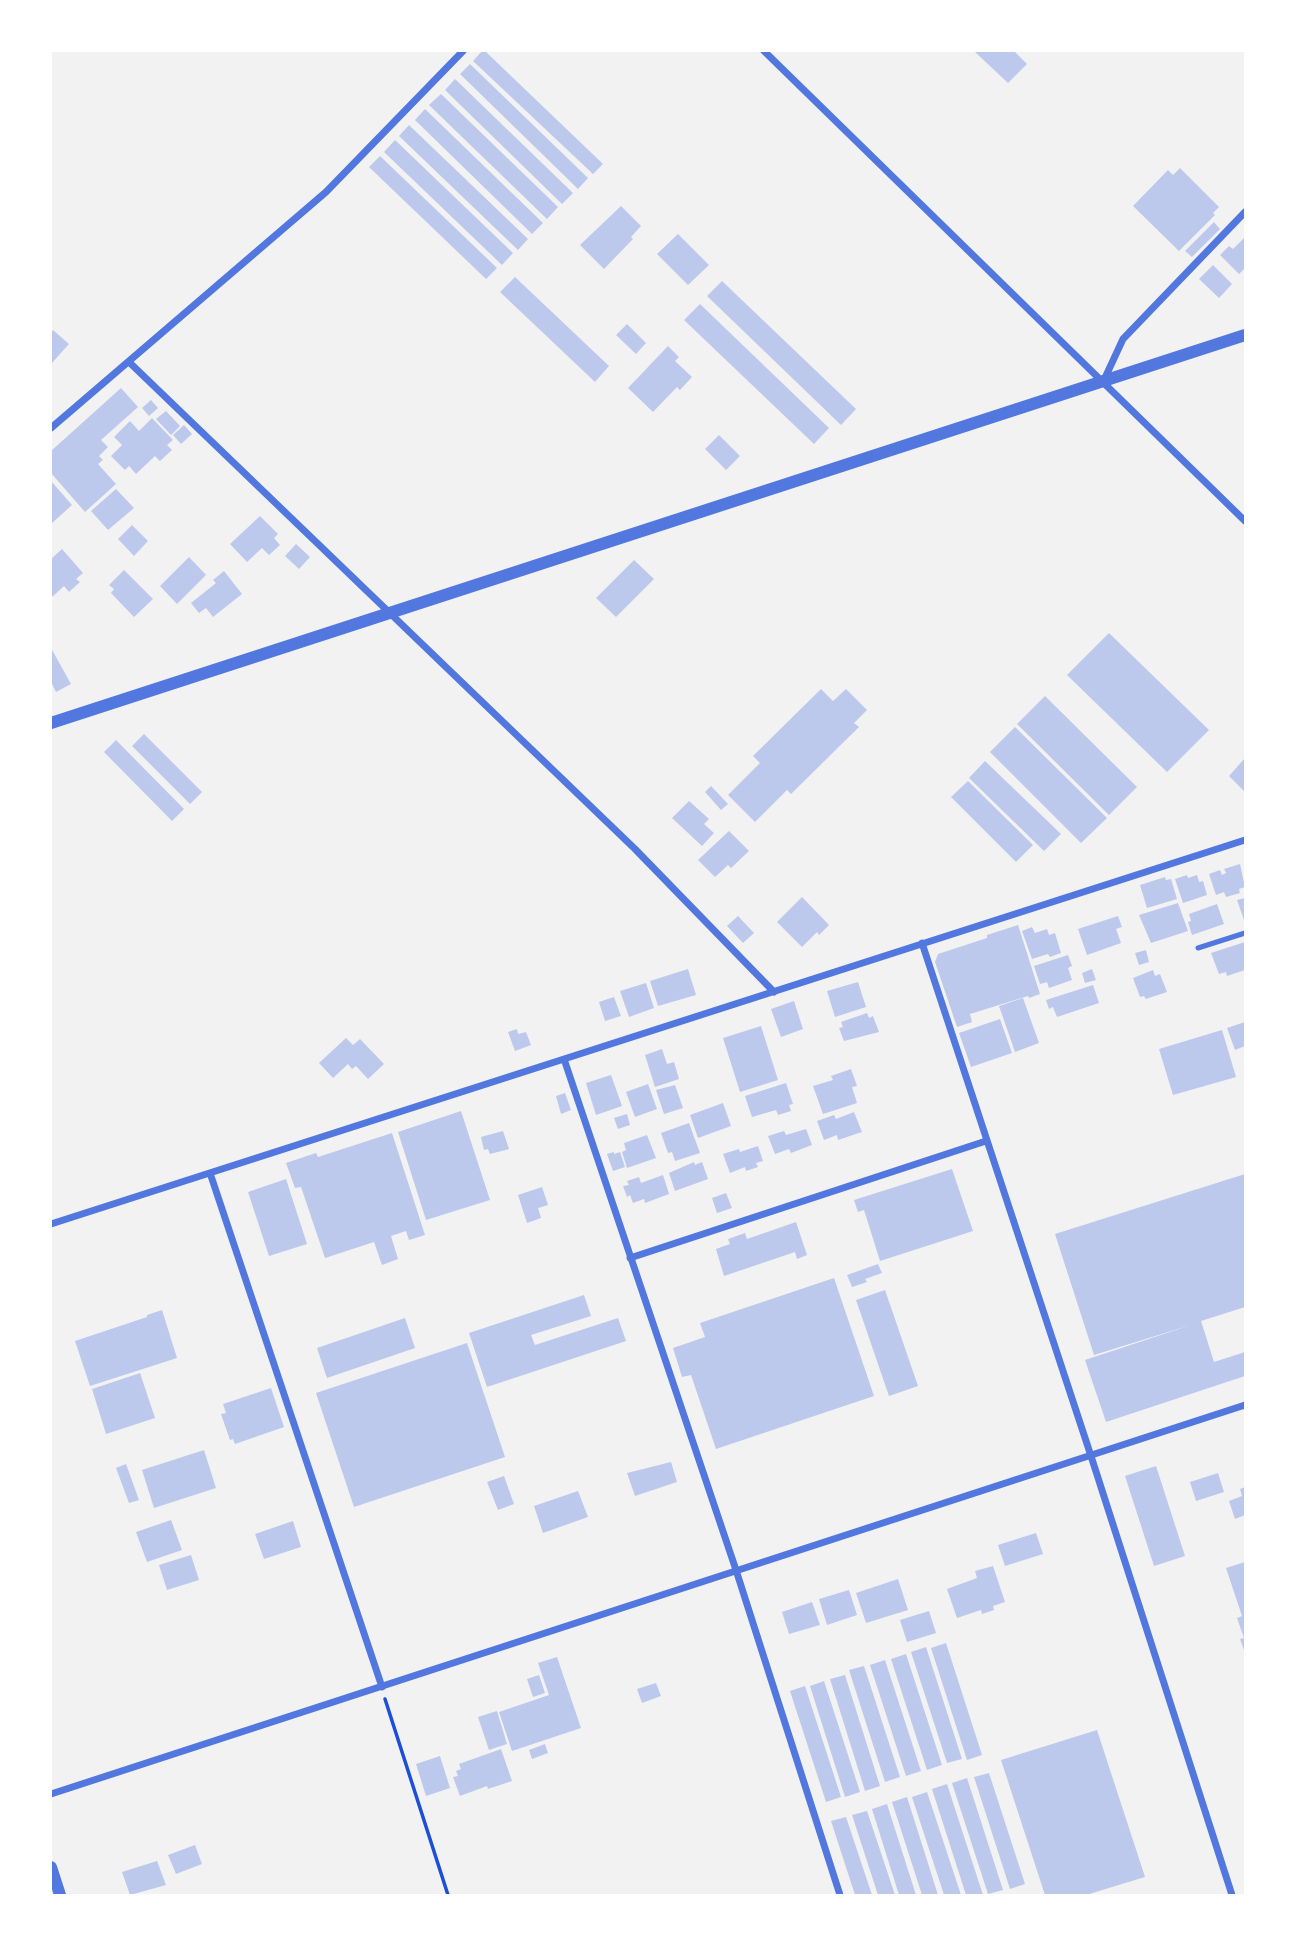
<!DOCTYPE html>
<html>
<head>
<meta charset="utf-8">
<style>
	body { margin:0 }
	#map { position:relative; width:1296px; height:1946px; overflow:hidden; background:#f2f2f2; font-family:"Asap Condensed",sans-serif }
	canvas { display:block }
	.frame { position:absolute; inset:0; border:52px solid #fff; pointer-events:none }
</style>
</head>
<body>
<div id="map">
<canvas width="1296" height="1946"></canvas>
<div class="frame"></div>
</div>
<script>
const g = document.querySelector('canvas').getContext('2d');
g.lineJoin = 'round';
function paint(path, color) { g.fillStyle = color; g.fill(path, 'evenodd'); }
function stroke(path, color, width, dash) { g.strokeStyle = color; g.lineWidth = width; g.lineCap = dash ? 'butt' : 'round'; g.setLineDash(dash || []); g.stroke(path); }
const building = new Path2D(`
	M482,51H485L603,164L593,174L473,61Z
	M974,51H1014L1027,64L1008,83Z
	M470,64L588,178L578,189L460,74Z
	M455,79L573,193L562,204L445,90Z
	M441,94L558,207L547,219L429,105Z
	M425,109L543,223L532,234L415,120Z
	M409,125L528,239L518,250L399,136Z
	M395,140L513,253L502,265L384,152Z
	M380,156L497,268L486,279L369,167Z
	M1180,168L1219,207L1213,213L1215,215L1179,251L1133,206L1168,170L1173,175Z
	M621,206L641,226L631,237L633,239L604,269L580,245Z
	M1214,222L1220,229L1192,257L1185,251Z
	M678,234L709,265L688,285L657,254Z
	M1245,237V268L1239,274L1220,255L1229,246L1233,249Z
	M1213,265L1232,284L1219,298L1199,279Z
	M515,277L609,366L595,382L500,292Z
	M722,281L856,409L841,425L707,296Z
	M700,304L829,428L814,444L684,320Z
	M627,324L646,343L636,354L616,335Z
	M53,330L69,344L51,364V333Z
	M668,346L679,357L675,361L692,377L680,390L677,387L653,412L628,388Z
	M121,388L138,407L101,440L108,447L99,456L103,460L98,464L116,484L85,512L51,473V451Z
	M151,400L158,408L149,416L142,408Z
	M166,411L180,426L171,435L156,419Z
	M152,418L173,440L167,445L172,450L160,461L155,456L136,474L129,466L125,470L111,456L122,445L114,437L130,421L139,431Z
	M184,425L192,434L181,444L173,435Z
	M719,435L740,456L726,470L705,449Z
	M51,481L72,505L51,524Z
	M116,489L134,508L108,530L91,511Z
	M260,516L278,534L274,538L280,545L269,555L262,548L247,562L230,544Z
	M132,525L148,541L134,556L118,539Z
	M296,544L310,557L299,569L285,556Z
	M62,549L83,573L76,579L80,582L69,592L64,586L51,598V559Z
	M189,557L206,575L177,604L160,586Z
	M634,560L654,579L616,617L596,598Z
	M124,570L153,599L134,617L111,593L114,589L109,585Z
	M224,571L242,594L213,617L206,608L199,613L191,603L216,583L213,580Z
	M1109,633L1209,730L1167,772L1067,675Z
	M51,648L71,684L56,692L51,682Z
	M821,689L833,701L846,689L867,710L854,723L859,727L791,794L787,790L755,822L728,795L760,763L753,756Z
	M1045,696L1137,787L1109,815L1017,724Z
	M1015,727L1107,818L1081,843L990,752Z
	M144,734L202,792L190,804L132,746Z
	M116,740L184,809L172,821L104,752Z
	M1245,758V792L1229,776Z
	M985,761L1061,834L1044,851L969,778Z
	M968,781L1033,845L1016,862L951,797Z
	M711,786L728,804L721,810L705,792Z
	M689,801L709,819L704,824L714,833L702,846L672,818Z
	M729,831L749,851L731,868L728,865L715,877L698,860Z
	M1240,864L1245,887L1239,889L1240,893L1226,897L1224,892L1216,895L1209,874L1220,870L1222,875L1226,873L1224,869Z
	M1187,875L1188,878L1197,875L1199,882L1203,881L1207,895L1183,903L1175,879Z
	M1165,877L1166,880L1171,879L1177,899L1147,908L1140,885Z
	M802,897L829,925L819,935L817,932L802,947L777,922Z
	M1245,898V923L1237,900Z
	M1178,903L1188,931L1151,943L1139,915Z
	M1217,904L1224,924L1192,935L1188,922L1191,921L1189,914Z
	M738,916L754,933L743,943L727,926Z
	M1118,916L1122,927L1116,929L1121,943L1087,955L1078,929Z
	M1018,925L1040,994L1029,998L1028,996L970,1014L972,1022L957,1027L935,962L938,954L987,938V935Z
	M1032,927L1035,933L1047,929L1049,935L1055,933L1061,953L1050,957L1048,954L1032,959L1022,931Z
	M1245,942V970L1227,976L1226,972L1219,974L1211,953Z
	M1146,950L1149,962L1139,965L1135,953Z
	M1068,955L1072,966L1068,968L1072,980L1049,988L1047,982L1040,984L1034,966Z
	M688,969L696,995L658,1006L650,981Z
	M1092,969L1096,980L1085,983L1082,973Z
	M1153,970L1155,976L1160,974L1167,992L1146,999L1144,996L1140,997L1133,978Z
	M858,982L866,1007L835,1017L827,991Z
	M646,983L654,1008L629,1017L620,991Z
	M1093,985L1099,1003L1057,1017L1053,1007L1049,1009L1046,1000Z
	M614,997L621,1016L605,1021L599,1002Z
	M1023,998L1039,1043L1015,1052L999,1006Z
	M794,1001L803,1029L781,1037L771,1009Z
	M867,1013L869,1018L873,1016L879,1032L844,1041L839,1028L843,1027L841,1022Z
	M1000,1019L1012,1053L971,1067L959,1033Z
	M1245,1022V1046L1235,1050L1227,1028Z
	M761,1026L778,1080L740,1092L723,1038Z
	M517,1029L518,1034L526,1032L531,1045L515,1051L508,1032Z
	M1222,1030L1236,1077L1173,1095L1159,1049Z
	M346,1038L353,1045L360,1039L384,1064L368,1079L356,1066L352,1069L348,1064L333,1078L319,1063Z
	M662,1049L667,1064L674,1062L679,1079L655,1087L645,1055Z
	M851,1069L857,1086L852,1087L857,1103L823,1114L813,1086L833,1080L831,1076Z
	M611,1075L622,1106L596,1115L586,1083Z
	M786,1083L793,1104L789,1105L791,1111L778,1115L776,1110L752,1117L745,1096Z
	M648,1084L657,1109L635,1117L626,1092Z
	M675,1085L683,1108L664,1114L656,1090Z
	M565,1093L571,1110L561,1114L556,1096Z
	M723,1103L731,1126L698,1138L690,1115Z
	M461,1111L490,1200L426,1220L398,1132Z
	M854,1112L862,1132L838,1140L837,1135L824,1140L817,1121L834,1115L836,1119Z
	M627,1114L630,1125L618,1129L614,1118Z
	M689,1123L700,1153L675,1161L672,1152L668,1153L661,1133Z
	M806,1129L812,1145L791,1153L789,1149L775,1154L768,1136L784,1131L786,1135Z
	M503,1131L509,1149L490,1154L488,1149L484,1150L481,1137Z
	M392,1133L425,1235L409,1240L406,1231L391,1236L398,1259L382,1265L374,1242L325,1258L301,1187L295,1188L286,1163L316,1153L318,1157Z
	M647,1135L656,1158L627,1168L622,1152L626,1150L624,1143Z
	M758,1146L763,1161L756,1163L758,1167L746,1171L745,1167L730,1173L723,1154L739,1149L740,1152Z
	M614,1152V1154L620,1152L625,1167L613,1171L607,1154Z
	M694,1162L695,1165L702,1162L708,1179L675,1191L669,1173Z
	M952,1169L973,1231L880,1261L864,1210L858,1212L854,1200Z
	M1245,1174V1307L1201,1321L1214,1362L1245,1352V1376L1106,1422L1085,1360L1191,1325L1094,1355L1055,1234Z
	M663,1175L669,1194L645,1203L644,1199L633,1203L630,1195L627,1197L623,1186L629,1185L627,1181L639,1177L641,1183Z
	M286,1179L307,1244L269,1256L248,1192Z
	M542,1187L548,1205L538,1208L541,1218L527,1223L518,1195Z
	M726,1193L732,1208L717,1213L712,1198Z
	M796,1222L807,1255L797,1259L795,1252L724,1276L716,1249L730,1244L728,1239L745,1233L747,1239Z
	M878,1264L882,1273L865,1279L867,1282L852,1287L847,1275Z
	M834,1278L874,1396L716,1449L691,1375L682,1377L673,1348L705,1337L700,1323Z
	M885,1290L918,1386L889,1396L856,1300Z
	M584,1295L591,1316L531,1335L535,1345L618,1318L626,1341L487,1387L469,1333Z
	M162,1310L177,1358L90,1386L75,1341L147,1317V1315Z
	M405,1318L415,1348L327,1378L317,1348Z
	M467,1343L505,1457L354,1507L316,1393Z
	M140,1373L155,1418L106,1434L92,1389Z
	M271,1388L284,1427L235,1444L233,1439L230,1440L221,1414L226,1413L223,1404Z
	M204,1450L216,1488L154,1508L142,1470Z
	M671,1462L677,1482L635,1496L627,1473Z
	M126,1464L139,1500L129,1503L116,1468Z
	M1156,1466L1185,1556L1154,1566L1125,1476Z
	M1218,1473L1224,1492L1196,1501L1190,1482Z
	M504,1476L514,1504L498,1510L487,1482Z
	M1245,1487V1515L1235,1519L1229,1501L1242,1496L1240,1489Z
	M578,1491L588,1517L543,1533L534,1506Z
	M171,1520L182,1550L147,1562L136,1532Z
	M293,1521L301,1547L264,1559L255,1534Z
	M1036,1533L1043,1554L1005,1566L998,1545Z
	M191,1555L199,1580L167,1590L159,1565Z
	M1245,1562V1653L1240,1639L1244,1638L1237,1618L1242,1616L1226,1568Z
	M993,1566L1005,1602L993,1606L994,1610L982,1614L981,1610L957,1618L947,1589L977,1578L975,1571Z
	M898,1579L908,1610L866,1623L856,1593Z
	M849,1590L857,1615L827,1625L819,1599Z
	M812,1602L820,1625L789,1634L782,1612Z
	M929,1611L936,1633L907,1642L900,1620Z
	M946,1643L982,1755L967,1760L931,1648Z
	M926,1647L962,1759L947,1763L911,1652Z
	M906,1654L942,1765L927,1770L891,1659Z
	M557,1657L581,1728L512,1751L499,1712L549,1695L538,1663Z
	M885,1660L921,1771L906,1776L870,1665Z
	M864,1666L900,1777L885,1782L849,1670Z
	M539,1675L545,1693L533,1697L527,1679Z
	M845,1675L880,1786L865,1791L830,1679Z
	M824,1681L860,1792L845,1797L810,1686Z
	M656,1683L661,1696L642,1703L637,1689Z
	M805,1686L841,1797L826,1802L790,1691Z
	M497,1711L507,1744L489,1750L478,1717Z
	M1097,1730L1145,1877L1086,1895H1045L1001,1760Z
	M545,1744L548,1753L532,1759L529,1750Z
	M501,1749L512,1781L488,1789L487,1786L460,1796L453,1777L458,1776L456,1771L461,1769L459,1764Z
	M440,1756L450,1788L426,1796L416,1764Z
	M989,1773L1025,1884L1010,1889L974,1777Z
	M967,1778L1003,1890L988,1894L952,1783Z
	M947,1784L983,1895H966L932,1789Z
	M927,1792L961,1895H944L912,1797Z
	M907,1797L938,1895H922L892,1802Z
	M887,1804L916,1895H899L872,1809Z
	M867,1811L895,1895H878L852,1815Z
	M846,1817L872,1895H855L831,1821Z
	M195,1845L202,1864L176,1874L168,1855Z
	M157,1861L166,1885L130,1895L122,1872Z`);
const path = new Path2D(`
	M385,1699L448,1895`);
const service = new Path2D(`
	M1198,948L1245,933`);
const minor = new Path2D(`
	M764,51L1245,521
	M129,362L635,849L774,992
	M1104,380L1123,339L1245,212
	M51,428L326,192L463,51
	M922,943L1091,1456L1232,1895
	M564,1059L736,1570L840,1895
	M210,1173L382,1687
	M51,1224L1245,840
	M630,1258L986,1141
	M51,1794L1245,1405`);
const tertiary = new Path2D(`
	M51,723L1245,335
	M51,1867L60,1895`);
paint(building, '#bdc9ec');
stroke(path, '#1d4ed8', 3.5);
stroke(service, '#5277de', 5);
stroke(minor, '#5277de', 7);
stroke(tertiary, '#5277de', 12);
</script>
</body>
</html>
